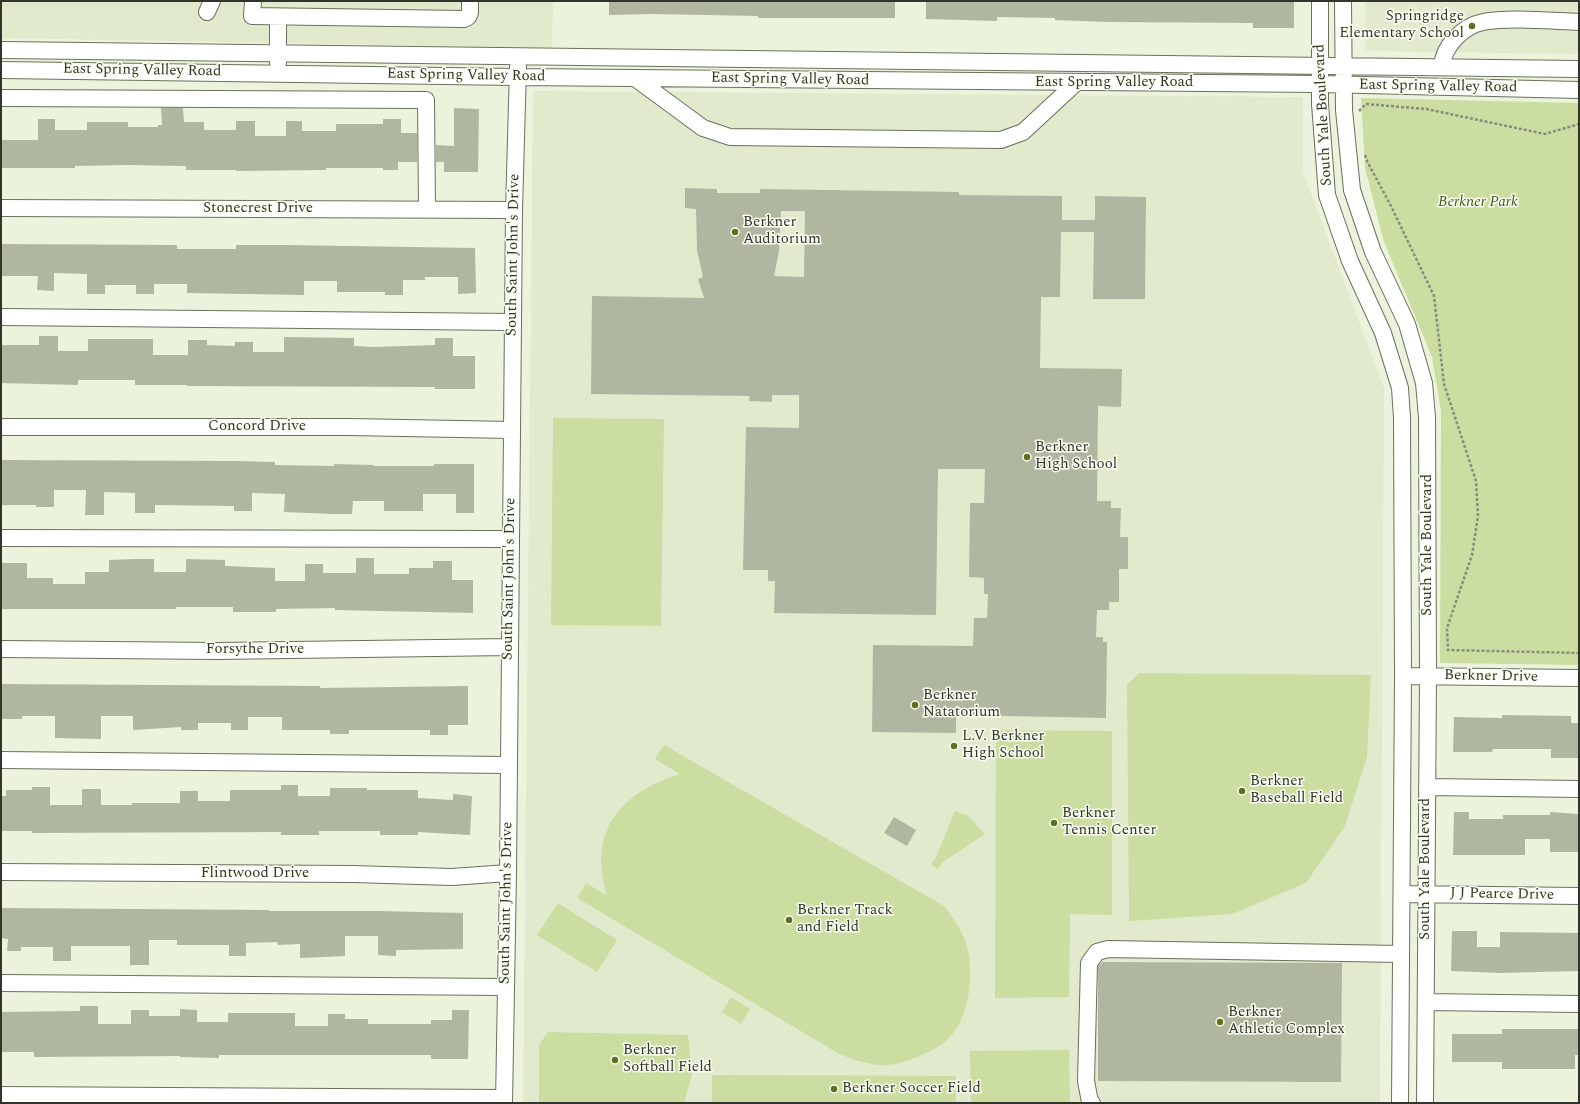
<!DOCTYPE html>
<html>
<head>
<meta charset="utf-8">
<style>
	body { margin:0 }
	#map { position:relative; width:1580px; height:1104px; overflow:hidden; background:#ecf3dc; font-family:Spectral,serif }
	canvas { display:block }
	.frame { position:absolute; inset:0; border:2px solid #32352c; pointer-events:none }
</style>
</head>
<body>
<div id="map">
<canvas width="1580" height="1104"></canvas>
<div class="frame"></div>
</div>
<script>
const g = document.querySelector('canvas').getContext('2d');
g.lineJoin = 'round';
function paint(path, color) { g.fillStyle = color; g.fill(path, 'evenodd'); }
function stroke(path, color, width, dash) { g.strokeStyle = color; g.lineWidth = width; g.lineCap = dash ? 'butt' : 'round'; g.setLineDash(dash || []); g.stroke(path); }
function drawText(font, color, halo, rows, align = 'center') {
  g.font = font + ' Spectral,serif'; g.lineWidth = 3; g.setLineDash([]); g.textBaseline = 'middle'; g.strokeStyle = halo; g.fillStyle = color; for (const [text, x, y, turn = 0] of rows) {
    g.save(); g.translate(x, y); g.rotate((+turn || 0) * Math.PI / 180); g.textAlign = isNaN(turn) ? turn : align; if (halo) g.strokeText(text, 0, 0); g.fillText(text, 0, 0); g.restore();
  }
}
const built = new Path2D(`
	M1,1H553L552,48L1,38Z
	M1365,1H1579V54L1365,51Z
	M533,91L1303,97V172L1384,388L1380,1103H523Z`);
const green = new Path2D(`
	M1361,98L1579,103V665L1440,663L1441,411L1432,357L1384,242L1365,168Z
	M553,418L664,419L661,626L551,625Z
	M1139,673L1371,675L1367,757L1345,826L1306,883L1232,914L1129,921L1127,685Z
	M996,730L1112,731V915L1070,914L1069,997L995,998Z
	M664,745L944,906C952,917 960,927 965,940C975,968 971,1016 949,1038C939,1048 927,1053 915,1058C904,1062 891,1066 879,1065C863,1063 850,1059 836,1052L577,898L586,883L606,895C604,883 601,871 601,858C603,811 639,787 680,774L655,759Z
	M955,811L968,816L985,834L943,862L938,869L931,864L936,857Z
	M558,903L617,940L597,972L537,935Z
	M731,997L750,1009L741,1024L722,1012Z
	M548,1032L688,1035L692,1074L684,1103H539V1045Z
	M1069,1050L1070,1103H971L970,1051Z
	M712,1075L956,1076V1103H712Z`);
const building = new Path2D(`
	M609,1H895V18H758V16L652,14L609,15Z
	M926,1H1294V28H1253V23L1107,22L1055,20V18L997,17V21L926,19Z
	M161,108H183L184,122H204V130H236V121H255V136H286V121H302V131H336V124H383V119H401V133H417V162H398V170H383V168H326V170L236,171V170H186V166L128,165L75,166V168H1V140H38V119H55V130H87V122H128V127H158V125H162Z
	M454,108L479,109L478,172H444V162H436V145L454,146Z
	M685,188L717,189V193H760V189L959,192V195L1062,196V220H1095V196L1146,197L1145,299H1093L1094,232H1061L1060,297H1041L1040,368L1122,369L1121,407L1098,406L1097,501H1111V508H1121L1120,537H1128V569H1119V602H1109V610H1097L1096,637H1103V642H1107L1106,718L956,715V733L872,732L873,645L973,646L974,618H987L988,594H984V578L969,577L970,503H984L985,469H938L936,615L774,613L775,581H768V570H743L746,427L799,428V395H772V402L749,401L750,396L591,394L592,296L704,298L698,279L703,277L697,250L696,209L685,208ZM781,211H805L804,277L774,276L779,251Z
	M1,244L177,245V249H236V245H286L475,248L476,293L458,294V277H425V280H403V295H385V292H337V281H304V295L187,293V284H154V294H136V285H105V294H87V274L54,273V291L37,290L38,276H1Z
	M39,336H58V351H88V339H153V355H188V340H207V345L235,346V342H253V352H284V337L354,338V346L374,347L435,345V338H453V356H475V389H435V387L187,386V385H135V380H78V385L1,383V345H39Z
	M1,460L235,461L275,462V465L334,466V464L374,465V466H434V464H474V513H456V494H423V511H384V501H353L352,514H334L284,512L285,494L252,493V511H234V506L155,505V513H135V493L104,492V515H85L86,490H54V507H36V505H1Z
	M356,558H374V574H409V568H433V561H452V580H473V613L335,610V608L276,609V612H233V607H176V609H1V563H27V578H53V584H85V572H109V560L135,559H154V572H186V559L225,560V566L275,568V581H305V564H323V573H356Z
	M1,684L320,686V688L468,686V725H448V735H430V730H349V734H330V730H282V717H248V730H231V723H198V730H181V727L133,730V716H101V739L55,738V716H22V719H1Z
	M1502,715L1571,716V723H1579V758H1551V749H1493L1492,752H1453L1454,717L1502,718Z
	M281,785H298V796H330V788H367V790H418V798L453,800V794L472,796L470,835L418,832V835H380V831H319V835H281V832L32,833V831H1V796H6V790H32V787H50V805H82V789H101V805H132V803H180V791H198V801H230V790H281Z
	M1454,812H1469V819H1503V815H1550V812L1579,814V852H1550V839H1525V855H1453Z
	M894,817L916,830L907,846L884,833Z
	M1,908L269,910V911H379L463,913V949L396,950V956L378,955V936H345V956L300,958V944L278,945L277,942L246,943V956H229V945H177V940H149V965H130V946H71V961H53V947H21V951H7L8,939L1,938Z
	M1452,931H1477V947H1500V932L1579,933V971L1500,973L1451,971Z
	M1102,962L1342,963L1341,1082L1098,1081V966Z
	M80,1006H98V1024H131V1010H149V1016H180V1009L197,1010V1022H228V1013H295V1026H328V1014H345V1019H368V1024H431V1020H452V1010H469L468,1059H431V1055H219V1058L180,1057V1056L34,1057V1052H1V1012L80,1011Z
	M1502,1029H1579V1055H1575V1069H1502V1062H1452V1034H1502Z`);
const path = new Path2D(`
	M1359,111L1366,104L1426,109L1545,134L1579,124
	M1365,155L1367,161L1391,206L1434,296L1444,384L1476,481L1478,516L1472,555L1447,628L1448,650L1579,653`);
const minor = new Path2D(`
	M253,1L252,16L464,19L468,17L470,13V1
	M1320,1V104L1327,195L1350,261L1383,333L1400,388L1402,418L1403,676L1400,1103
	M1343,1L1344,110L1352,190L1373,252L1407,324L1424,383L1427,417L1428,676L1425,1103
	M207,12L212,1
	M1,50L1579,69
	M278,63V17
	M1442,67C1443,46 1463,26 1483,22C1509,17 1551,21 1579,22
	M1,70L518,77L1321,84L1579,90
	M635,78L703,128L730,137L1001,140L1023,132L1077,82
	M1,98L426,100L427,210
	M1,208L514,210
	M1,317L513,322
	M1,427H350L512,430
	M1,538L511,539
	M1,649L217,651L509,647
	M1403,676L1579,678
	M1,760L509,765
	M1427,787L1579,789
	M1,872L353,874L452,877L508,873
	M1402,894L1579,896
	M1,983L505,987
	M1426,1002L1579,1004
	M1,1095L504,1098
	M504,1103L508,873L514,210L518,67
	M1092,1103L1090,1102L1086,1081L1089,963L1097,952L1108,949L1401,954`);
const markers = [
	[1472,26,4,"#5f711f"],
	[735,232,4,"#5f711f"],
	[1027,457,4,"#5f711f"],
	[915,705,4,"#5f711f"],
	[954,746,4,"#5f711f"],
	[1242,791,4,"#5f711f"],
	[1054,823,4,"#5f711f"],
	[789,920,4,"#5f711f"],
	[1220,1022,4,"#5f711f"],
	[615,1060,4,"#5f711f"],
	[834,1089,4,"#5f711f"]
];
const poiNames = [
	["Springridge",1464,17,"right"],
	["Elementary School",1464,34,"right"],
	["Berkner",743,223],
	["Auditorium",743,240],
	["Berkner",1035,448],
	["High School",1035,465],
	["Berkner",923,696],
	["Natatorium",923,713],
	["L.V. Berkner",962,737],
	["High School",962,754],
	["Berkner",1250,782],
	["Baseball Field",1250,799],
	["Berkner",1062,814],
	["Tennis Center",1062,831],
	["Berkner Track",797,911],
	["and Field",797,928],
	["Berkner",1228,1013],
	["Athletic Complex",1228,1030],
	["Berkner",623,1051],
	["Softball Field",623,1068],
	["Berkner Soccer Field",842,1089]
];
const streetNames = [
	["East Spring Valley Road",142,71,1],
	["East Spring Valley Road",466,76,1],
	["East Spring Valley Road",790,80,1],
	["East Spring Valley Road",1114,83],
	["East Spring Valley Road",1438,87,1],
	["South Yale Boulevard",1324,115,-93],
	["Stonecrest Drive",258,209],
	["South Saint John's Drive",514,255,-89],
	["Concord Drive",257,427],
	["South Yale Boulevard",1428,545,-90],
	["South Saint John's Drive",510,579,-89],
	["Forsythe Drive",255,650],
	["Berkner Drive",1491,677,1],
	["South Yale Boulevard",1426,869,-90],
	["Flintwood Drive",255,874],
	["J J Pearce Drive",1502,895,1],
	["South Saint John's Drive",507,903,-89]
];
const parkNames = [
	["Berkner Park",1478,203]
];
paint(built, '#e1eacc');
paint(green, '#ccdda1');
paint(building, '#b0b7a1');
stroke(minor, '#6a705c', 18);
stroke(path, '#888c7d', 2.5, [3, 2]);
stroke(minor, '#fff', 16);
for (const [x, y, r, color] of markers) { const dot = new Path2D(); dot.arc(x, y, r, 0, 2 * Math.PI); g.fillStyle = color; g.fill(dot); stroke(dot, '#fbfff1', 1.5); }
drawText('15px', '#32352c', '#fbfff1', poiNames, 'left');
drawText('15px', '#32352c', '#fbfff1', streetNames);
drawText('italic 15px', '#48551a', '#fbfff1', parkNames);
</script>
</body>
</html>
